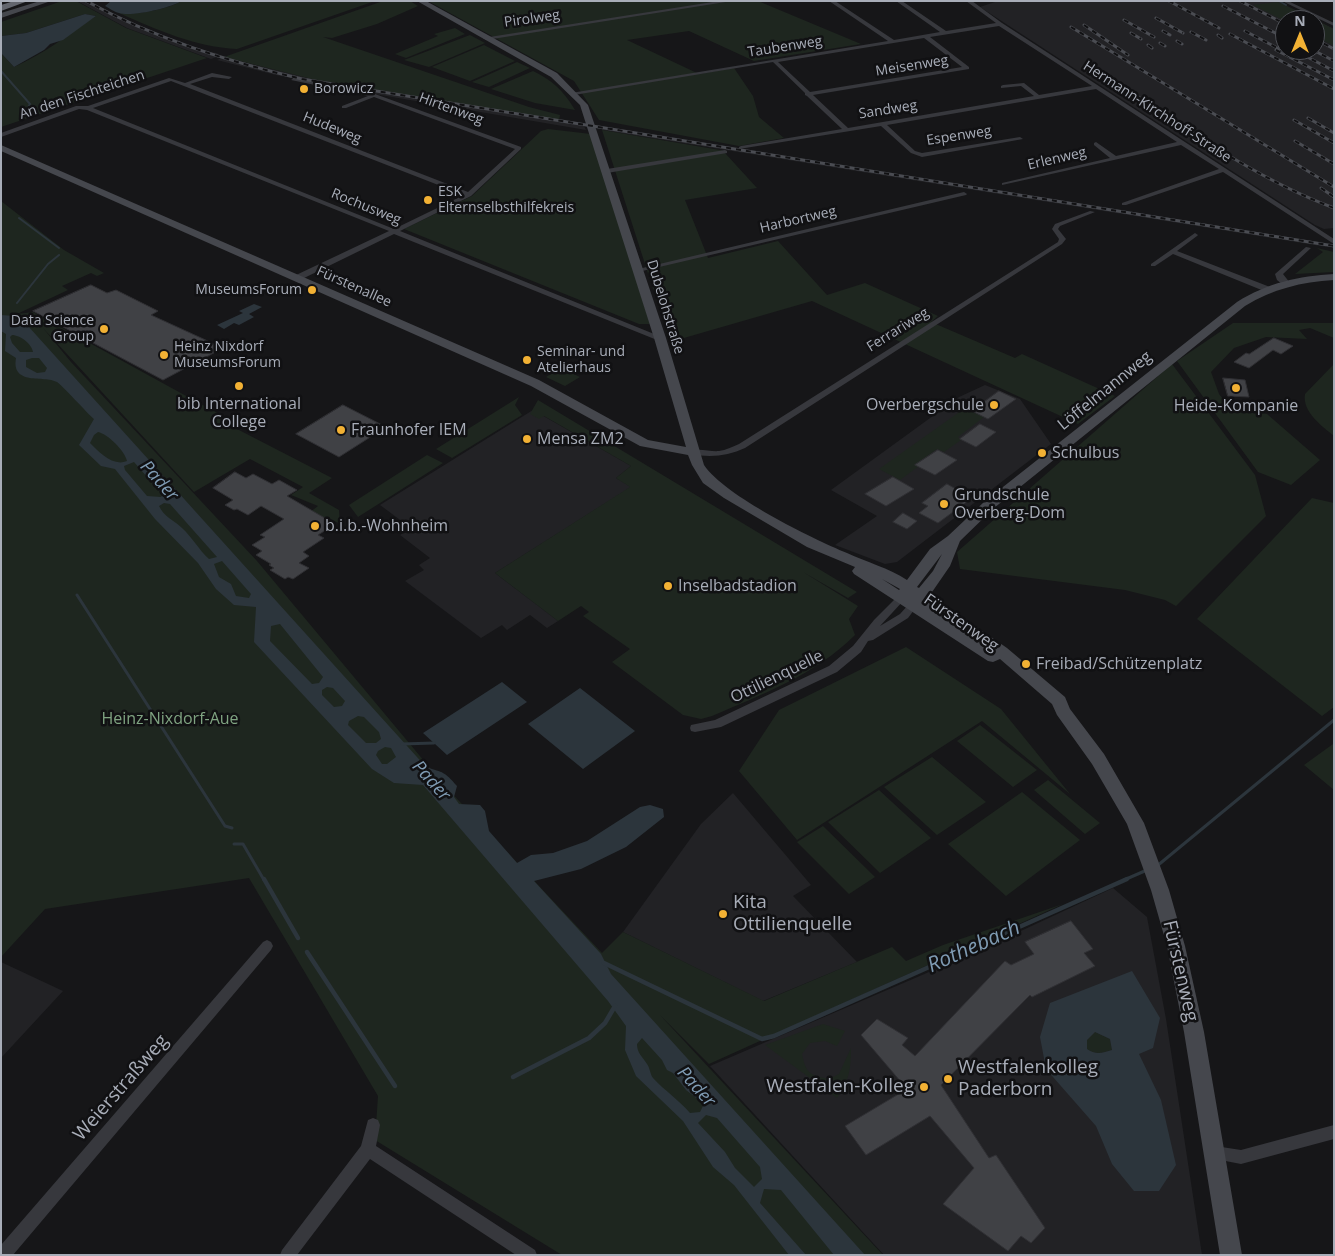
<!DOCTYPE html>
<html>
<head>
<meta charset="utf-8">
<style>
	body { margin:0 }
	#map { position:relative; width:1335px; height:1256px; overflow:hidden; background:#161618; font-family:"Open Sans",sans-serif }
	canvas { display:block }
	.frame { position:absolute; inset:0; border:2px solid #a8adb8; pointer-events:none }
	.north { position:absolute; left:1275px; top:10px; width:50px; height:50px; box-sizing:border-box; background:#111113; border:1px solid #4d4f55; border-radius:50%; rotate:0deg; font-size:14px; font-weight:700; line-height:20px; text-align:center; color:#a8adb8 }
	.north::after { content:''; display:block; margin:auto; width:18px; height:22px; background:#f2b134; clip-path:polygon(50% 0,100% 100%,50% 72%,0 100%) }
</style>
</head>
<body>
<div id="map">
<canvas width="1335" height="1256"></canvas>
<div class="frame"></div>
<div class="north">N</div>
</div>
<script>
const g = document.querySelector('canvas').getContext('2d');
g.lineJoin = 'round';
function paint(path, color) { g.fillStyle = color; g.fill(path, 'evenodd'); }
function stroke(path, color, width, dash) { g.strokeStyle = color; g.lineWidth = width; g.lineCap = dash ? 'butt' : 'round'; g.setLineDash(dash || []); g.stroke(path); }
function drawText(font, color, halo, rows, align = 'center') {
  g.font = font + ' "Open Sans",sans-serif'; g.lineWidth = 5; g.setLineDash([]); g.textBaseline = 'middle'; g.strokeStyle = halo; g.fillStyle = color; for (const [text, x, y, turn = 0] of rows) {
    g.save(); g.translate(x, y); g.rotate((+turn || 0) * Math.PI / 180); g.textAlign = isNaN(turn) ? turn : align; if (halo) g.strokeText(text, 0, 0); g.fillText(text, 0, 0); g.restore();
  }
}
const built = new Path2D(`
	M77,1H93L95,5L136,26L208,52L217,53L219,56L211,59L127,28Z
	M998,1H1277L1334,29V228L1324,229L1315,225L980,7ZM1285,20H1315V50H1285Z
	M224,57L312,79L583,124L586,130L363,92L276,75L217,60Z
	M600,127L1320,242L1327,247L602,130Z
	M985,385L1020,399L1051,444L897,562L885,564L835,545L877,516L831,490L959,397Z
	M533,410L631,466L616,478L631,487L495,573L558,621L547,628L530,615L507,630L502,625L481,638L405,581L424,570L419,565L430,558L400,535L411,528L380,505Z
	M733,793L811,885L793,896L857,962L763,1001L623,932L701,824Z
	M1113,888L1147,917L1166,1019L1202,1255H884L710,1066L978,951Z
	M1,962L63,991L1,1058Z`);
const green = new Path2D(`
	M62,1H76L126,28L207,58L1,127V53L14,67C44,54 69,34 96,16L85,14L26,33L1,36V22Z
	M182,1H375L237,49C196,47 157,30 119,13C138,15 165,10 182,1Z
	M383,1H410L418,6L377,24L332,38L323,37L529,107L560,115L559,120L312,79L224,57Z
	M428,1H758L861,44L754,61L689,31L627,40L625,38L627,40L699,74L734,68L753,96L759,117L784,138L739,146L599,120L574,81Z
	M1278,2L1334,29V46L1315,36V20L1285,21L1253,5Z
	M455,28L465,34L406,58L395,54L438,36L434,34Z
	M470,35L485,43L429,67L404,60Z
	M484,45L515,61L470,81L432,67Z
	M517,62L530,68L489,87L472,82Z
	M533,71C552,80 564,91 575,110L535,103L491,89Z
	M548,129L591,134L650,324H639L404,229L472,196L541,131Z
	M602,130L726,151L725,153L757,188L685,200L708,258L778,241L827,295L865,283L938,316L931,322L1015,358L1022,354L1115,396L1078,424L812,301L670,342Z
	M1,201L64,250L104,273L97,276L91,273L62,286L68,290L17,314L33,312L241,426L237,429L332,478L309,493L339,510L340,524L327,517L321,520L309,513L318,506L291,495L303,487L250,459L194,492L43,328L71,362L257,561L445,786L602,953L623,932L764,1001L892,947L906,961L943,945L1063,904L709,1064L660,1015L883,1255H562L375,1140L378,1096L249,878L45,909L1,957Z
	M1317,248L1334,252V272L1295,274L1323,252Z
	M1233,323H1334V338L1310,328L1299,330L1307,339L1266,337L1234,348L1211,372L1219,394L1230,408L1267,414L1320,460L1291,485L1258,472L1177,361Z
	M1172,364L1255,475L1266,516L1176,606L1165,600L1125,590L960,569L957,552Z
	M1334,364V436C1322,426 1302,412 1305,394Z
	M556,371H567L580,377L565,386L546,377Z
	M519,397L515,405L522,415L452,458L436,449Z
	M538,400L857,592L848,598L803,572L858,606L849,619L855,635C815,675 763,694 712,716L701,719L683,715L612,662L630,649L583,616L589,612L581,606L558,621L495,573L630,487L616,478L631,466L544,416L539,419L530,414Z
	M965,408L984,417L958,437L961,440L944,452L937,449L916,464L919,466L900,480L879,469Z
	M427,455L443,463L358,517L349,505Z
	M1312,498L1334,503V707L1322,716L1197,619Z
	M906,647L1001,709L1070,794L982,721L797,840L739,771L779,710Z
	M980,725L1037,770L1013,787L957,741Z
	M1333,744L1334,745V790L1304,765Z
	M932,757L986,802L937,835L884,787Z
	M1048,780L1100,823L1085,834L1034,790Z
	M879,790L931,838L880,873L828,822Z
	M1022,792L1080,840L1006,896L948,844Z
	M823,826L875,877L849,894L797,842Z
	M823,1024L845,1031L837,1046L825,1041L810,1043L802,1054C806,1074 810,1075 829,1079L839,1074L851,1048C851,1068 849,1082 837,1098L765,1045Z
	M1095,1032L1110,1039L1112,1050C1103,1053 1095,1055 1087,1049V1040Z`);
const water = new Path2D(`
	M111,1H182C170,8 132,17 119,13C114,12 109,8 105,6Z
	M85,14L96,16L63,40L50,44L44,50L14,67L1,53V36L26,33Z
	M254,304L262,307L249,314L254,317L239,325L234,323L224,329L217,325L243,313L239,311Z
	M1,315L15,316L28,326L426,767C444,773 444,771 457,786L454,797L459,804L480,805L485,811L489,831L517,863L531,855L553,853L587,841L640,807L650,805L663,809L664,817L626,847L581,869L534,881L601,954L611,974L865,1255H834L781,1190L764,1189L760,1203L806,1255H789L734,1185L713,1167L683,1121L636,1076L625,1050L626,1026L608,1001L423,785L394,783L372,769L254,642L256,607L234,605L216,589L198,563L155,519L115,469L101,466L79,445L94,419C88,414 61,384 57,382C44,375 11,386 16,358L5,351L6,334L1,331ZM12,335C20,335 32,344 33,352H20L12,343L10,337ZM32,358H39L47,368L45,372L37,373L26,367V360ZM98,432C108,434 125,451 127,461C113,467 99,452 90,443L94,435ZM134,462L163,495L161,497L147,496L125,470L124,466ZM164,503L170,504L217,557L209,559C199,550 192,537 182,528C174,520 164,517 159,506ZM222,561L251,594L249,598L236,596L231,584L219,577L214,564ZM280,624L323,677L319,683L312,684L270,641L271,626ZM327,687L333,688L345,701L342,706L334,707L322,695V690ZM358,716L364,717L379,732L381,739L376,743H366L348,725L349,721ZM385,747L391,748L396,757L387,764H382L376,755L378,751ZM642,1038L662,1060L667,1070L673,1073L686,1090L704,1104L700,1112L690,1113C679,1100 665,1091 653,1078C650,1074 650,1068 647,1064C642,1056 637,1053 637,1044ZM706,1115L717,1118L760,1167L762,1179L754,1187L735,1168L725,1152L698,1123Z
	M502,682L527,702L447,755L423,733Z
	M580,688L635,731L583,769L528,724Z
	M1132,971L1160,1018L1153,1048L1139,1054L1161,1100L1176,1165L1159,1191H1134L1112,1164L1096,1126L1046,1069L1040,1037L1050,1003ZM1095,1032L1110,1039L1112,1050C1103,1053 1095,1055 1087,1049V1040Z`);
const streamFar2 = new Path2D(`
	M1279,1L1286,5
	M1,71L30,104L27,109
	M19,218L59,248
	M17,303L48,264L59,255`);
const streamFar1 = new Path2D(`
	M77,595L225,826L232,828
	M402,744L434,743
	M234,844H243L264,880
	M1157,866L1334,720
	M1124,880L1147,870`);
const stream = new Path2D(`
	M264,879L298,938
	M307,952L395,1086
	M604,963L762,1039L774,1036L1127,879
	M513,1077L589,1038L605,1023L615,1006`);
const building = new Path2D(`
	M91,285L107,293L116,290L158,311L151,315L223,348L163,380L33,311Z
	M1274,338L1293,346L1281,354L1273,350L1249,368L1234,362L1246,353L1249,354Z
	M1223,378L1245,380L1249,397L1228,396Z
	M999,391L1016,399L988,419L972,411Z
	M343,405L386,427L339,457L296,434Z
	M980,424L996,432L976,447L960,439Z
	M938,450L957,460L935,475L915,465Z
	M235,472L246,478L253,474L272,484L279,480L297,490L287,496L335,524L318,535L324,538L303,552L309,556L299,563L309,568L293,579L288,577L285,579L270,570L274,568L269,565L271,564L256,555L262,551L252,545L265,537L260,535L284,519L261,506L248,515L237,509L234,510L225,505L233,500L213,488Z
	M893,477L914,489L886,506L865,494Z
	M947,484L972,498L938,523L919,513L928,506L922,503Z
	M903,513L917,521L907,529L893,522Z
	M1071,921L1093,949L1084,953L1095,966L1032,997L1030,995L941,1085L989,1158L996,1155L1045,1228L1031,1243L1021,1236L1008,1251L943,1204L974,1168L930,1116L866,1155L845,1126L907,1089L861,1035L877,1019L908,1038L902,1045L915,1056L1005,961L1011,965L1034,954L1025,942Z`);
const street = new Path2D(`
	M719,1H732L486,40L483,38Z
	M829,1H835L894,40L940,32L896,1H902L946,31L996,23L966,1H972L1002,23L1334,239V244L1223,172L1126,205H1122V203L1219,169L1181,145L1002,185V183L1110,158L1094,145V143L1096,142L1116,156L1177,142L1096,89L887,125L915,151L922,153L1020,137L1023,139L922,157L911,153L881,126L739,149V147L741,146L842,129L807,96L805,95V93L773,62L574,95L571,93L888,41ZM999,26L1092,86L1039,95L1024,83L1003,85L1001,86V88L1021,86L1034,96L848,128L813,95L969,69V67L930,37ZM924,38L962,67L810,92L778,62Z
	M1282,1H1288L1334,23V26Z
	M212,73L232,77L229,79L212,77L190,84L468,192L515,149L374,97L346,108H342V106L368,96L291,80L294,78L375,94L521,147V149L471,196L400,231L664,338L663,340H657L394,234L300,280H294V276L389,231L87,110L79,109L1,137V133L76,106H88L169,78L185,83ZM171,81L464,195L394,229L93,108Z
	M725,150L727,151V153L607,173L604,171L607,169Z
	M964,192L967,194L966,195L638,272L634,270Z
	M1090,211L1095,212L1060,226L1058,229L1066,239L1062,244L745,448C728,456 710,458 691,454L690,452C696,447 710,452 719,451C726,450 732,447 739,444L1058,242L1059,239L1052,229L1055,224Z
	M1195,233L1198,235L1197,236L1177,251L1270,287V291H1264L1173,254L1155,266H1151V264Z
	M1306,247L1311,248L1283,274L1290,283L1283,285L1277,280L1275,274Z
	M901,595L906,598L904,600L880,626L900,614L909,604H915L917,606L908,618L873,640L868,641L861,652L837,672L721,727L695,732L691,731L690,728L691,725L715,720L829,666L853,646L874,620L898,596Z
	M267,940L271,942L273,946L271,950L13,1255H1V1245L263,942Z
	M373,1118L378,1120L380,1125L376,1146L535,1250L537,1255H516L370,1159L297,1255H280L282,1250L361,1146L368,1120Z
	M1334,1125V1139L1241,1164L1210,1158L1208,1153L1210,1148L1215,1146L1241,1150Z`);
const secondary = new Path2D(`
	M40,1H51L1,18V13Z
	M417,1H426L557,73L588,105L666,338L704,465C725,496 811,538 847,553C866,562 889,568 907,580L930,549L948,536L984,502L1237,302C1267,283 1299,276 1334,274V280C1301,282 1273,289 1245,306L994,508L960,541L950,566L930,595L1007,648L1065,697L1070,709L1104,754L1144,823L1169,890L1185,946L1204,1032L1242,1255H1220L1184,1032L1167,946L1151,890L1127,824L1092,764L1057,715L1052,704L1000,659L993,662L988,661L854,574L852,571L855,567L807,547L724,498L703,483L692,465L688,455L640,446L531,386L1,151V145L539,380L648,440L686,447L654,338L580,105L551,77ZM942,554L933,571L919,588L917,587ZM882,579L900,589L899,590Z`);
const highway = new Path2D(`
	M14,1H28L1,11V5Z`);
const rail = new Path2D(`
	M86,1C154,38 226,61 302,79L1334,246
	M1169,1L1219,28
	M1240,1L1285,24
	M1223,6L1285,38
	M1156,18L1183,33
	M1124,20L1154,37
	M1084,25L1128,55
	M1071,27L1334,187
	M1163,31L1170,35
	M1245,31L1283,51
	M1191,32L1206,40
	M1131,33L1141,39
	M1230,34L1334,89
	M1218,35L1222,38
	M1315,39L1334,49
	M1177,41L1182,44
	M1160,43L1165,46
	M1148,45L1152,48
	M1276,50L1334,80
	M1294,50L1334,71
	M1313,50L1334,61
	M1105,75C1179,123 1251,177 1334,208
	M1308,118L1334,133
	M1294,120L1334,143
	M1295,141L1334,164
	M1321,188L1334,197`);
const markers = [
	[304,89,5,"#f2b134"],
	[428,200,5,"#f2b134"],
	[312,290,5,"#f2b134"],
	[104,329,5,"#f2b134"],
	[164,355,5,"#f2b134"],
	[527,360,5,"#f2b134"],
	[239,386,5,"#f2b134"],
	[1236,388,5,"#f2b134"],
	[994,405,5,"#f2b134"],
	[341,430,5,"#f2b134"],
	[527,439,5,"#f2b134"],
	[1042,453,5,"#f2b134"],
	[944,504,5,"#f2b134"],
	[315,526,5,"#f2b134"],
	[668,586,5,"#f2b134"],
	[1026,664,5,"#f2b134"],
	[723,914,5,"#f2b134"],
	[948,1079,5,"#f2b134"],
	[924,1087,5,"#f2b134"]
];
const farStreetnames = [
	["Pirolweg",532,19,-8],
	["Taubenweg",785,47,-9],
	["Meisenweg",912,66,-9],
	["An den Fischteichen",82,95,-18],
	["Hirtenweg",451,109,20],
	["Sandweg",888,110,-9],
	["Hermann-Kirchhoff-Straße",1157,112,33],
	["Hudeweg",332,128,22],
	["Espenweg",959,136,-9],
	["Erlenweg",1057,159,-13],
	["Rochusweg",366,207,22],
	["Harbortweg",798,220,-13],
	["Fürstenallee",354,287,24],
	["Dubelohstraße",665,307,73],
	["Ferrariweg",898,330,-32]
];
const farPoinames = [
	["Borowicz",314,89],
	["ESK",438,192],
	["Elternselbsthilfekreis",438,208],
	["MuseumsForum",302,290,"right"],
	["Data Science",94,321,"right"],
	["Group",94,337,"right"],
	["Heinz Nixdorf",174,347],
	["MuseumsForum",174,363],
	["Seminar- und",537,352],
	["Atelierhaus",537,368]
];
const streetNames = [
	["Löffelmannweg",1105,391,-39],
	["Fürstenweg",961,623,35],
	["Ottilienquelle",777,677,-26]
];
const poiNames = [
	["bib International",239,404,"center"],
	["College",239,422,"center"],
	["Overbergschule",984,405,"right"],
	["Heide-Kompanie",1236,406,"center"],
	["Fraunhofer IEM",351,430],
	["Mensa ZM2",537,439],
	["Schulbus",1052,453],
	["Grundschule",954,495],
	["Overberg-Dom",954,513],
	["b.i.b.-Wohnheim",325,526],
	["Inselbadstadion",678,586],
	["Freibad/Schützenplatz",1036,664]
];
const parkNames = [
	["Heinz-Nixdorf-Aue",170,719]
];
const waterNames = [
	["Pader",159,481,48],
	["Pader",431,781,48],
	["Pader",696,1087,48]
];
const nearPoinames = [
	["Kita",733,903],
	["Ottilienquelle",733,925],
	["Westfalenkolleg",958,1068],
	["Paderborn",958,1090],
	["Westfalen-Kolleg",914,1087,"right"]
];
const nearStreetnames = [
	["Fürstenweg",1180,971,77],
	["Weierstraßweg",121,1088,-49]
];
const nearWaternames = [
	["Rothebach",974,947,-24]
];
paint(built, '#222225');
paint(green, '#1e261f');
paint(water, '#2c353c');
stroke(streamFar2, '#2c353c', 2);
stroke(streamFar1, '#2c353c', 3);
stroke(stream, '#2c353c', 4.5);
paint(building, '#404145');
stroke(building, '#303034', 1);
paint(street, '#37383d');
paint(secondary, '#45474d');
paint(highway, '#63666e');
stroke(rail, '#4a4c52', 3);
stroke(rail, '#111113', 2, [5]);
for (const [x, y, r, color] of markers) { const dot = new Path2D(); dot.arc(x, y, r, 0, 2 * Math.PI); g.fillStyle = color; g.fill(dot); stroke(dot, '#111113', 2); }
drawText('14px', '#a8adb8', '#111113', farStreetnames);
drawText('14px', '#a8adb8', '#111113', farPoinames, 'left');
drawText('16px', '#a8adb8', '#111113', streetNames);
drawText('16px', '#a8adb8', '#111113', poiNames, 'left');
drawText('16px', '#7fa381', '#111113', parkNames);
drawText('italic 18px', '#7f9bb3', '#111113', waterNames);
drawText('19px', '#a8adb8', '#111113', nearPoinames, 'left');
drawText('19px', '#a8adb8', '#111113', nearStreetnames);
drawText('italic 21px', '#7f9bb3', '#111113', nearWaternames);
</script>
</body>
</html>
